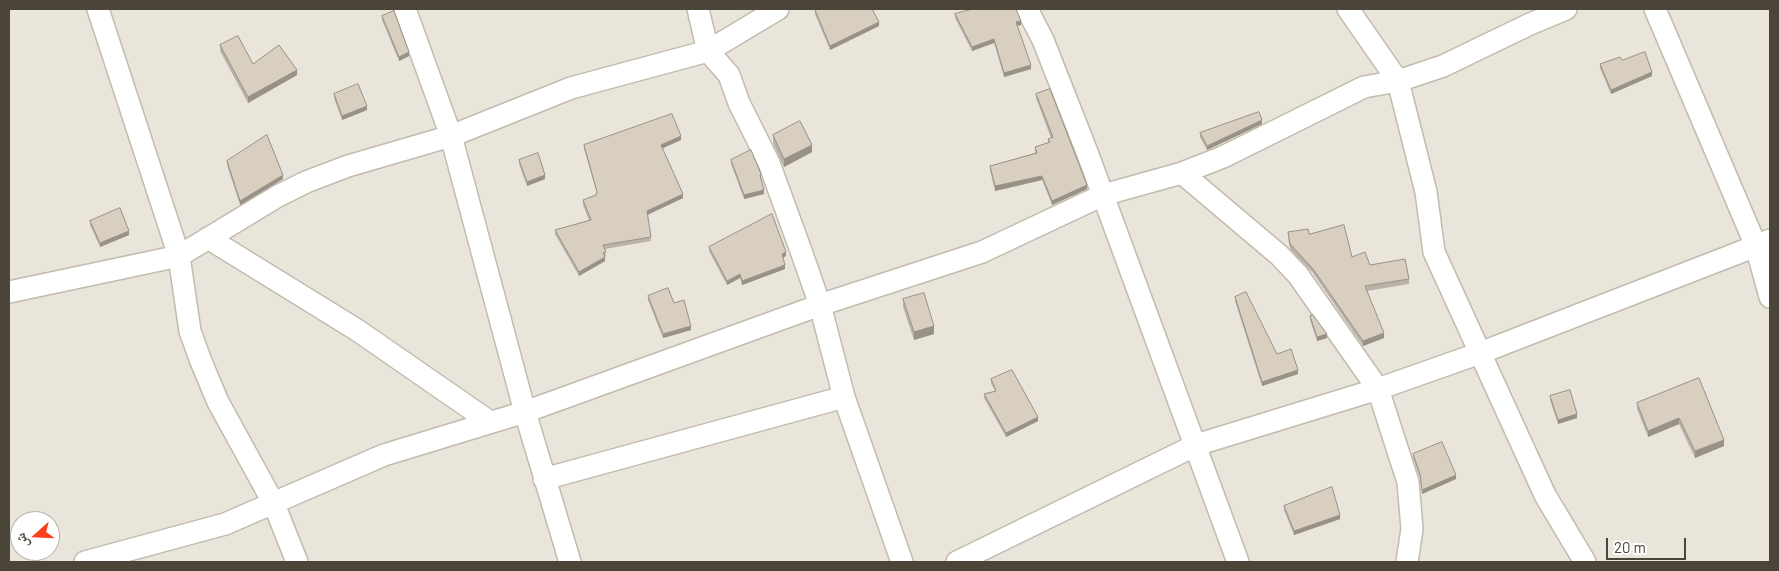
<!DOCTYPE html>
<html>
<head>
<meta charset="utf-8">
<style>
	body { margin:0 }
	#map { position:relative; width:1779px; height:571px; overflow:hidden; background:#f6f3ec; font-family:Barlow,"Noto Naskh Arabic",sans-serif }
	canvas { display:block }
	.frame { position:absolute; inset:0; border:10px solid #4b4439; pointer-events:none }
	.north { position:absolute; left:10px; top:511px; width:50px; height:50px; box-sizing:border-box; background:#fff; border:1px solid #b7b4b0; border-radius:50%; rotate:250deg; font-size:14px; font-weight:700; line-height:20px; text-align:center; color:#4b4439 }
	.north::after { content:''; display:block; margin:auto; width:18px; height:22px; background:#fc3f1d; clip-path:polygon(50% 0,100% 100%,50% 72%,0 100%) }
	.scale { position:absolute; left:1606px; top:538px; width:80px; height:22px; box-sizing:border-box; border:2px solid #4b4439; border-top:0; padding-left:6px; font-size:15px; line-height:18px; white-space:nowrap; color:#4b4439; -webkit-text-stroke:4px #fff; paint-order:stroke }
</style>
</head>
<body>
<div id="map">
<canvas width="1779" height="571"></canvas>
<div class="frame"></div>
<div class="north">ش</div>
<div class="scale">20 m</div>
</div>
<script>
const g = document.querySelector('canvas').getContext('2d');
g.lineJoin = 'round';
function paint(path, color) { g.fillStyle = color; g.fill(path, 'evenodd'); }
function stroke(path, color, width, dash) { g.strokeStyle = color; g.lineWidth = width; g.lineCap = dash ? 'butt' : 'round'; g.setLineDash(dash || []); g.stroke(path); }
const residential = new Path2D(`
	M9,9H1770V562H9ZM20,521H50V551H20Z`);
const street = new Path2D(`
	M98,9L179,256L190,331L200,359L218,402L274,504L297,562
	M405,9L451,136L525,412L570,562
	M698,9L708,51L729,75L739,103L769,163L800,248L820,305L844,397L902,562
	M1027,9L1043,40L1087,152L1238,562
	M1348,9L1398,81L1426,192L1434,252L1545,495L1585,562
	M1655,9L1756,246L1770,240
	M1182,173L1279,255L1298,275L1378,389L1408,482L1412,529L1407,562
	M208,238L357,330L490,422
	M9,292L179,256L278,196L306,182L348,166L451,136L571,88L708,51L778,9
	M544,479L844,397
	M85,562L225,524L384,455L525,412L820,305L982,252L1103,195L1182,173L1223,157L1364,87L1398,81L1443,66L1530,24L1566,9
	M957,562L1196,445L1378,389L1480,353L1756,246L1770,297`);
const wall = new Path2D(`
	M815,10L879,26L830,50L815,14Z
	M955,14L1021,25L1017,26L1031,69L1004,77L994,43L972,51L955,18Z
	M382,16L409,56L399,61L382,20Z
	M220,45L253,64L297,75L248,103L220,51Z
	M1622,60L1652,76L1611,94L1600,68V64Z
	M334,94L367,110L342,120L334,98Z
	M1036,94L1087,189L1052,205L1042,180L995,191L990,170V166L1035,153V147L1048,143V139L1051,138L1036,98Z
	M1262,124L1207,150L1200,137V133Z
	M773,135L812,152L784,167L773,143Z
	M681,140L662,148L683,198L647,215L651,241L605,249L606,256L604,257L605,261L579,276L555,234V230L589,220L583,205V200L596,195L597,193L584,149V145Z
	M519,160L545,179L527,186L519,164Z
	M731,160L761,178L764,194L744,199L731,164Z
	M227,161L283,179L240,205L227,165Z
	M90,221L129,235L100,247L90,225Z
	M1288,232L1309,234L1352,257L1370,265L1409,279V284L1367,291L1384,338L1363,346L1313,273L1290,249L1288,237Z
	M709,247L786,256L783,258L785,269L742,285L740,278L727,285L709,251Z
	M648,296L674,303L691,330L663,338L648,300Z
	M1235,297L1277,354L1298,374L1262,386L1235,301Z
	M903,299L934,334L914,340L903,307Z
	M1310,316L1327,338L1317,341L1310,320Z
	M1699,378L1724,446L1695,458L1679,424L1648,437L1637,409V403Z
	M991,379L1038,421L1006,437L984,398V394L995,391L991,383Z
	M1550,396L1577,418L1558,424L1550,400Z
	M1413,454L1456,479L1422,494L1420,478L1413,458Z
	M1284,506L1340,519L1294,535L1284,510Z`);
const shadedWall = new Path2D(`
	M1021,21V25L1016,26V22Z
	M879,22V26L830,50V46Z
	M994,39V43L972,51V47Z
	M409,52V56L399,61V57Z
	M1031,65V69L1004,77V73Z
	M297,70V75L248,103V97Z
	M1652,72V76L1611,94V90Z
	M367,106V110L342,120V116Z
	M1262,120V124L1207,150V146Z
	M681,136V140L661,149V145Z
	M812,145V152L784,167V159Z
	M283,175V179L240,205V201Z
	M545,175V179L527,186V182Z
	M1042,176V180L995,191V186Z
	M1087,185V189L1052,205V201Z
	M764,190V194L744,199V195Z
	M683,194V198L647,215V211Z
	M129,231V235L100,247V243Z
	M786,252V256L782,258V254Z
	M605,257V261L579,276V272Z
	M785,265V269L742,285V281Z
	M740,274V278L727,285V281Z
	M691,326V330L663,338V334Z
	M934,326V334L914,340V332Z
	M1384,333V338L1363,346V341Z
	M1327,334V338L1317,341V337Z
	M1298,370V374L1262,386V382Z
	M1577,414V418L1558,424V420Z
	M1038,417V421L1006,437V433Z
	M1679,418V424L1648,437V431Z
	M1724,440V446L1695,458V451Z
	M1456,475V479L1422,494V490Z
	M1340,515V519L1294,535V531Z`);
const building = new Path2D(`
	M818,9H872L879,22L830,46L815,10Z
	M973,9H1016L1021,21L1016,22L1031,65L1004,73L994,39L972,47L955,14Z
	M394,11L409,52L399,57L382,16Z
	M238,36L253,64L279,45L297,70L248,97L220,45Z
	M1645,52L1652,72L1611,90L1600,64L1620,57L1622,60Z
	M358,84L367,106L342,116L334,94Z
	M1050,89L1087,185L1052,201L1042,176L995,186L990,166L1037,153L1035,147L1050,142L1048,139L1053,137L1036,94Z
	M1259,112L1262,120L1207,146L1200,133Z
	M672,114L681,136L661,145L683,194L647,211L651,237L603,245L606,252L603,253L605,257L579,272L555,230L591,220L583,200L596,195L597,192L584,145Z
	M800,121L812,145L784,159L773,135Z
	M267,135L283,175L240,201L227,161Z
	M751,150L761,174L760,175L764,190L744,195L731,160Z
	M538,153L545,175L527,182L519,160Z
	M120,208L129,231L100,243L90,221Z
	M772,214L786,252L782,254L785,265L742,281L740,274L727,281L709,247Z
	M1344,225L1352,257L1365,252L1370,265L1405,259L1409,279L1365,286L1384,333L1363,341L1313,269L1290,244L1288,232L1308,229L1309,234Z
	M668,288L674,303L684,300L691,326L663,334L648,296Z
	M1246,292L1277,354L1291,349L1298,370L1262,382L1235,297Z
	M924,293L934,326L914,332L903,299Z
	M1313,315L1327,334L1317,337L1310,316Z
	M1012,370L1038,417L1006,433L984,394L996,391L991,379Z
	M1699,378L1724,440L1695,451L1679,418L1648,431L1637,403Z
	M1570,390L1577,414L1558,420L1550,396Z
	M1442,442L1456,475L1422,490L1420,474L1413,454Z
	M1332,487L1340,515L1294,531L1284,506Z`);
paint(residential, '#eae5da');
stroke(street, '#c2bbae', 24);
stroke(street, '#fff', 21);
paint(wall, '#bab2a6');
paint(shadedWall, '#979187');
paint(building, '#d8cfc1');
stroke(building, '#979187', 1);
</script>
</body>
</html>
